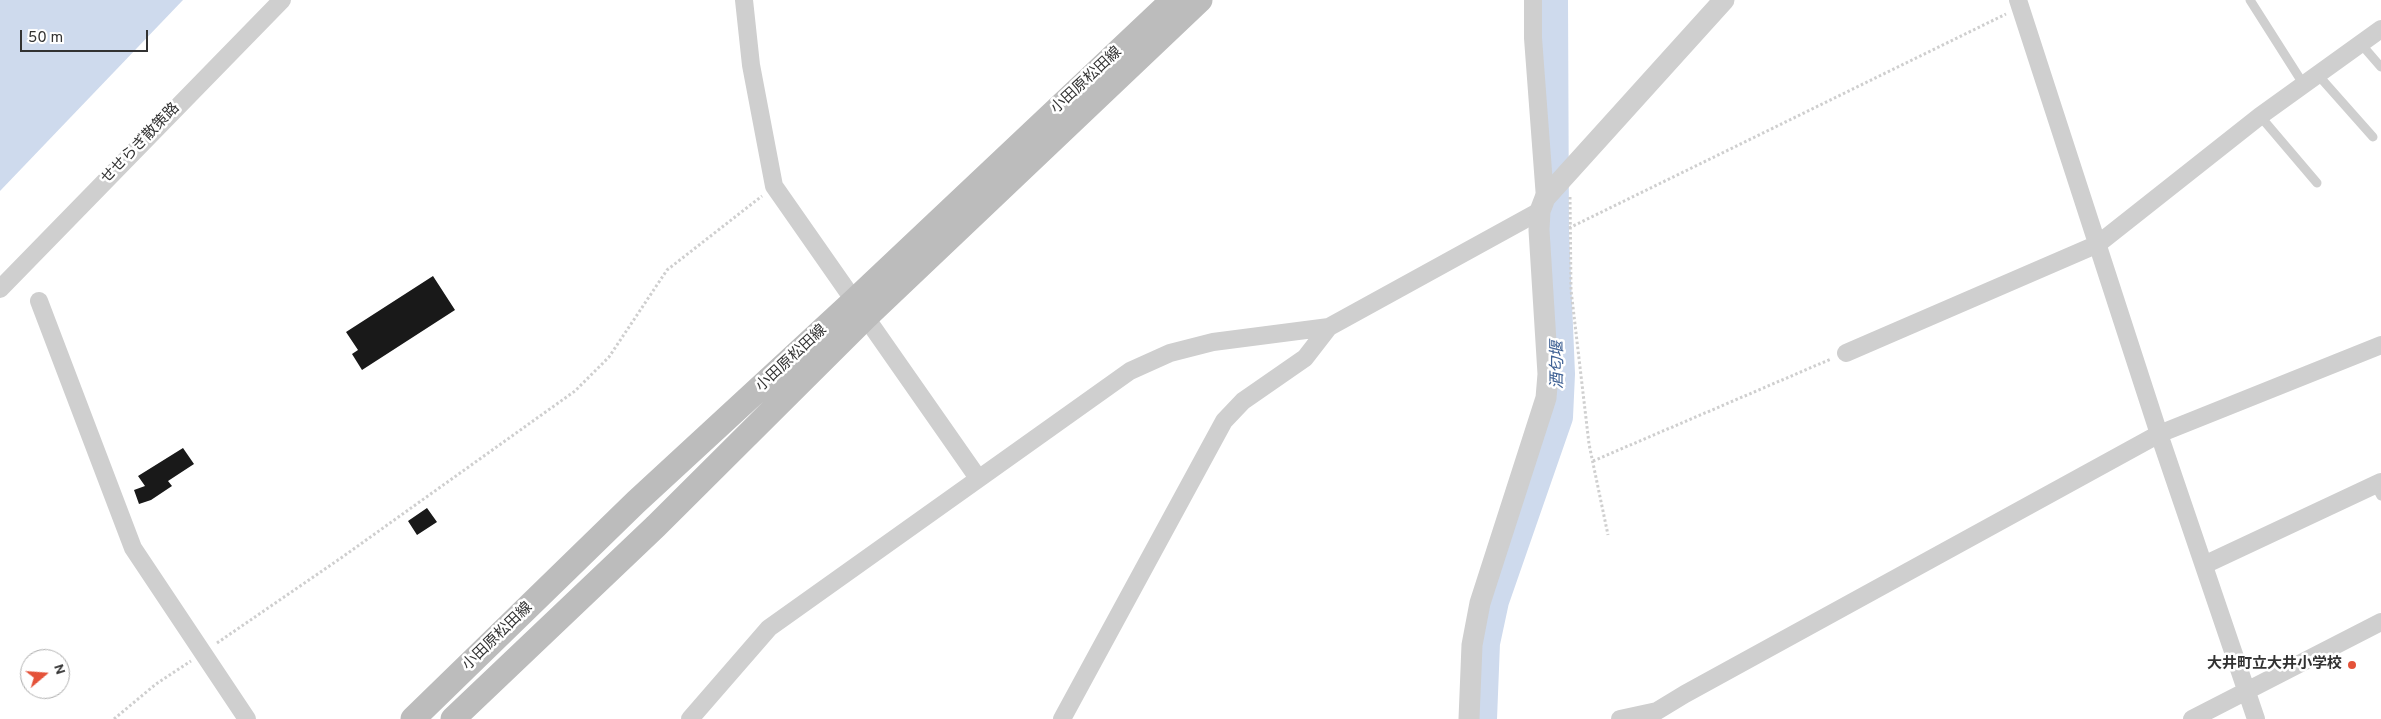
<!DOCTYPE html>
<html>
<head>
<meta charset="utf-8">
<style>
	body { margin:0 }
	#map { position:relative; width:2381px; height:719px; overflow:hidden; background:#fff; font-family:Overpass,sans-serif }
	canvas { display:block }
	.north { position:absolute; left:20px; top:649px; width:50px; height:50px; box-sizing:border-box; background:#fff; border:1px solid #adadad; border-radius:50%; rotate:72deg; font-size:14px; font-weight:700; line-height:20px; text-align:center; color:#323232 }
	.north::after { content:''; display:block; margin:auto; width:18px; height:22px; background:#e45239; clip-path:polygon(50% 0,100% 100%,50% 72%,0 100%) }
	.scale { position:absolute; left:20px; top:30px; width:128px; height:22px; box-sizing:border-box; border:2px solid #323232; border-top:0; padding-left:6px; font-size:15px; line-height:18px; white-space:nowrap; color:#323232; -webkit-text-stroke:4px #fff; paint-order:stroke }
</style>
</head>
<body>
<div id="map">
<canvas width="2381" height="719"></canvas>
<div class="north">N</div>
<div class="scale">50 m</div>
</div>
<script>
const g = document.querySelector('canvas').getContext('2d');
g.lineJoin = 'round';
function paint(path, color) { g.fillStyle = color; g.fill(path, 'evenodd'); }
function stroke(path, color, width, dash) { g.strokeStyle = color; g.lineWidth = width; g.lineCap = dash ? 'butt' : 'round'; g.setLineDash(dash || []); g.stroke(path); }
function drawText(font, color, halo, rows, align = 'center') {
  g.font = font + ' Overpass,"Noto Sans JP",sans-serif'; g.lineWidth = 5; g.setLineDash([]); g.textBaseline = 'middle'; g.strokeStyle = halo; g.fillStyle = color; for (const [text, x, y, turn = 0] of rows) {
    g.save(); g.translate(x, y); g.rotate((+turn || 0) * Math.PI / 180); g.textAlign = isNaN(turn) ? turn : align; if (halo) g.strokeText(text, 0, 0); g.fillText(text, 0, 0); g.restore();
  }
}
const water = new Path2D(`
	M0,0H183L0,191Z`);
const river = new Path2D(`
	M1482,719L1485,643L1494,601L1558,417L1560,374L1554,231L1553,0`);
const building = new Path2D(`
	M433,276L455,310L362,370L352,354L358,350L346,332Z
	M183,448L194,464L168,481L172,486L151,500L139,504L134,490L145,486L138,476Z
	M427,508L437,522L417,535L408,521Z`);
const path = new Path2D(`
	M1570,197L1571,290L1589,444L1608,535
	M1569,228L2006,14
	M1593,461L1831,359
	M217,643L341,558L575,391L609,357L667,270L762,196
	M114,719L156,684L191,661`);
const service = new Path2D(`
	M2250,0L2304,85
	M2361,44L2381,67
	M2318,75L2373,137
	M2260,116L2317,183
	M2375,485L2381,496`);
const minor = new Path2D(`
	M744,0L751,65L774,186L978,478
	M1533,0V38L1545,198
	M2018,0L2159,434L2256,719
	M0,289L282,0
	M39,301L133,548L247,719
	M1846,353L2098,244L2260,116L2381,29
	M2204,565L2381,482
	M690,719L769,628L1130,371L1170,353L1213,342L1329,327L1540,211
	M1062,719L1224,421L1243,401L1305,358L1329,327
	M1620,719L1657,711L1685,694L2159,434L2381,345
	M2192,719L2381,622`);
const tertiary = new Path2D(`
	M1469,719L1472,645L1480,603L1546,398L1548,374L1539,230L1540,211L1545,198L1724,0`);
const secondary = new Path2D(`
	M413,719L636,502L854,301L1173,0
	M453,719L656,526L866,317L1200,0`);
const markers = [
	[2352,665,5,"#e45239"]
];
const streetNames = [
	["小田原松田線",1087,81,-43],
	["せせらぎ散策路",141,144,-46],
	["小田原松田線",792,359,-43],
	["小田原松田線",498,637,-44]
];
const poiNames = [
	["大井町立大井小学校",2342,665]
];
const waterNames = [
	["酒匂堰",1559,365,-90]
];
paint(water, '#cedaed');
stroke(river, '#cedaed', 30);
paint(building, '#191919');
stroke(path, '#cfcfcf', 3, [2.5, 2.5]);
stroke(service, '#cfcfcf', 9);
stroke(minor, '#cfcfcf', 18);
stroke(tertiary, '#cfcfcf', 21);
stroke(secondary, '#bcbcbc', 25);
for (const [x, y, r, color] of markers) { const dot = new Path2D(); dot.arc(x, y, r, 0, 2 * Math.PI); g.fillStyle = color; g.fill(dot); stroke(dot, '#fff', 2); }
drawText('15px', '#323232', '#fff', streetNames);
drawText('bold 15px', '#323232', '#fff', poiNames, 'right');
drawText('italic 16px', '#3f6194', '#fff', waterNames);
</script>
</body>
</html>
